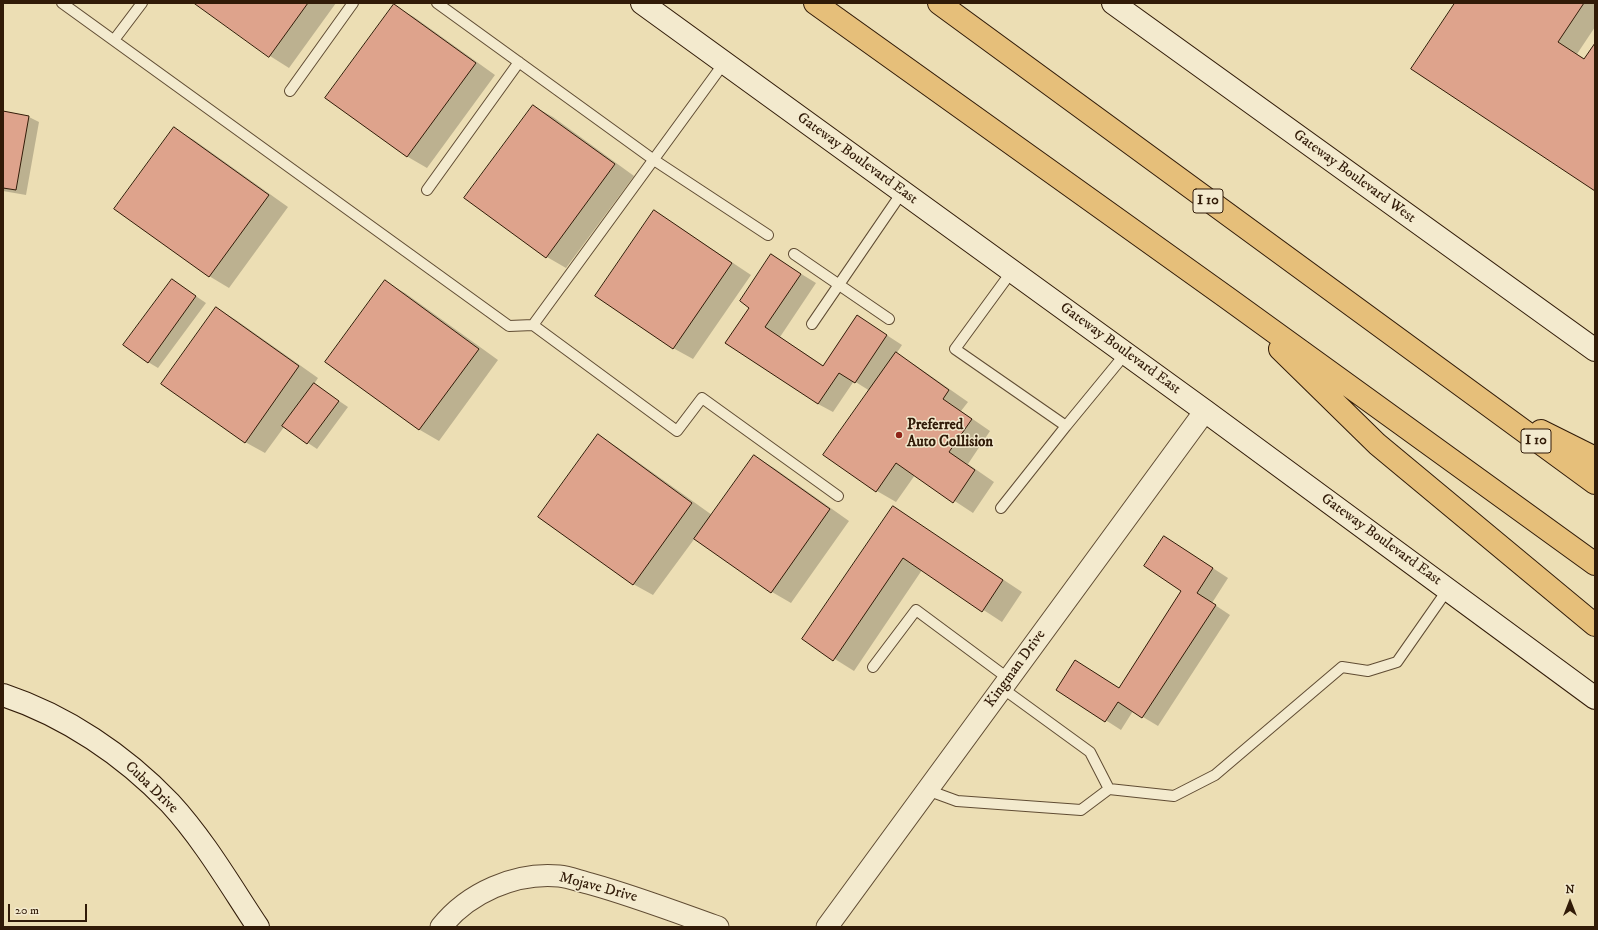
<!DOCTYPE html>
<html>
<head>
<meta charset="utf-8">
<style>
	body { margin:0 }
	#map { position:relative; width:1598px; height:930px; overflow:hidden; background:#ecdeb4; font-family:"IM FELL DW Pica",serif }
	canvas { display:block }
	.frame { position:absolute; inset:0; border:4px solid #311b08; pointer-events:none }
	.north { position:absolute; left:1550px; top:882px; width:40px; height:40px; -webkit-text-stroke:3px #f3eace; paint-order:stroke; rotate:0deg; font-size:11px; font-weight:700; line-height:16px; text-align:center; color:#311b08 }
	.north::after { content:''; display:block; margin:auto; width:14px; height:18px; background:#311b08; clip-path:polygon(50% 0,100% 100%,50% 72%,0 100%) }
	.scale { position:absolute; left:8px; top:904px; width:79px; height:18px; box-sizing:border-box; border:2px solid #311b08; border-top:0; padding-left:5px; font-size:12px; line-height:14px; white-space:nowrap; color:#311b08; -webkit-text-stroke:3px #f3eace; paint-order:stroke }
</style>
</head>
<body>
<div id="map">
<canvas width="1598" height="930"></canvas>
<div class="frame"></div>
<div class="north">N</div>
<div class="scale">20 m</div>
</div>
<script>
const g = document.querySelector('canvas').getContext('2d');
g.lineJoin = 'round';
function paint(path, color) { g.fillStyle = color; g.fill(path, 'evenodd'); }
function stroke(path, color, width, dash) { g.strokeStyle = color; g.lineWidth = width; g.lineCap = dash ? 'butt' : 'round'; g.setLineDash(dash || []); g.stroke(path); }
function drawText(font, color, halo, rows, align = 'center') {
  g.font = font + ' "IM FELL DW Pica",serif'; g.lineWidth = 3; g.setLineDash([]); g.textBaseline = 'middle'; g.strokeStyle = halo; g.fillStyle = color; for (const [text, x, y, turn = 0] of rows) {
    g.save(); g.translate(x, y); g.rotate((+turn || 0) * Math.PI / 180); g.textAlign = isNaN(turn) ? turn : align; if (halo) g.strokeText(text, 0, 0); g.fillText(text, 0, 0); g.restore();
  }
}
const shadow = new Path2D(`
	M196,3H336L289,68L270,56Z
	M1457,3H1595V27L1577,54L1585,59L1595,44V190Z
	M394,6L414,17L495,75L427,168L408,157L326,98Z
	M533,106L553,117L634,176L566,268L547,257Z
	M3,112L29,117L39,122L26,195L3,191Z
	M174,128L194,140L288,207L229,288L209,276Z
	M655,211L751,275L693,359L673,348Z
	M772,256L816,283L780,337L824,366L857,316L902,345L896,354L915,365L968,402L961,411L990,431L968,464L994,482L973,513L915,475L896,502L877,491L870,391L854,381L833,412L818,404L750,307Z
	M172,280L206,303L158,368L148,362Z
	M385,282L405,293L498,360L439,441L420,430L326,362Z
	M216,308L236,320L318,378L314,384L348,407L317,449L284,427L265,453L245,442Z
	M598,436L617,447L712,515L754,456L774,468L849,521L791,603L772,592L695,538L653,595L633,584Z
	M893,507L1022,592L1002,622L922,570L854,671L803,639Z
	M1179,546L1228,578L1212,603L1230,615L1158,726L1133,711L1121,730L1057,689H1119L1183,590Z`);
const building = new Path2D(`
	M194,3H308L269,57Z
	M1455,3H1584L1558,42L1584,59L1595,43V191L1411,69Z
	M394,4L476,63L407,157L325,98Z
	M533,105L615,164L546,258L464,198Z
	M3,111L29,116L16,190L3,188Z
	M174,127L269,195L209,277L114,209Z
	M654,210L732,263L673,349L595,296Z
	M771,254L801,274L765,327L823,366L857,315L887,335L855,383L839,373L818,404L725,343L749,308L740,301Z
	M172,279L196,296L148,363L123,345Z
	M385,280L479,349L419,430L325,362Z
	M216,307L299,366L245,443L161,384Z
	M896,352L949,390L943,399L972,419L949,452L975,470L953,503L896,463L876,492L823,455Z
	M314,383L339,401L307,444L282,426Z
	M598,434L692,503L633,585L538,517Z
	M754,455L830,509L771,593L694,539Z
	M893,506L1003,580L982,612L903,558L833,661L802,639Z
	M1164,536L1213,568L1197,593L1216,605L1142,718L1118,702L1105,722L1056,690L1075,660L1119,688L1181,591L1144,566Z`);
const lane = new Path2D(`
	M62,3L509,326L533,325L724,63
	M437,3L654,160L768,235
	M114,40L142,3
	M290,91L353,3
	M427,190L519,62
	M794,254L889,319
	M812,324L903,191
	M533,325L677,431L702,398L838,496
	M1066,426L1126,353
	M1001,508L1066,426L955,349L1012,271
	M873,667L916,610L1009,679
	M1002,688L1090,752L1109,789L1174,796L1215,775L1342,667L1368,671L1397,662L1448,589
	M927,790L957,801L1081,810L1109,789`);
const street = new Path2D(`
	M441,927C468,893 515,872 559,876C570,877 581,882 591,884C634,896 676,912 718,927
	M827,927L1205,411`);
const secondary = new Path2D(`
	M642,3L1205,411L1595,698
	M1113,3L1595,350
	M3,695C66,716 124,755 170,803C204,840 230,885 258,927`);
const highway = new Path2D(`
	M815,3L1226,297L1595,564
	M939,3L1595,483
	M1280,349L1377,444L1595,625
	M1541,431L1595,458`);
const markers = [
	[899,435,4,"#8f2418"]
];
const shields = [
	[1208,201,30],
	[1536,441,30]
];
const shieldNames = [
	["I 10",1208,201],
	["I 10",1536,441]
];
const streetNames = [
	["Gateway Boulevard East",857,159,36],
	["Gateway Boulevard West",1354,177,36],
	["Gateway Boulevard East",1120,349,36],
	["Gateway Boulevard East",1381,540,36],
	["Kingman Drive",1016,669,-54],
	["Cuba Drive",151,788,44],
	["Mojave Drive",598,888,15]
];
const poiNames = [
	["Preferred",907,426],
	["Auto Collision",907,443]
];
paint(shadow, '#0003');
paint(building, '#dea38c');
stroke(building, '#311b08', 1);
stroke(lane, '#604c33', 12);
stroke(street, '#604c33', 23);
stroke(secondary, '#311b08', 24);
stroke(highway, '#311b08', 24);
stroke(lane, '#f3eace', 10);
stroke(street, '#f3eace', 21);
stroke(secondary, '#f3eace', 22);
stroke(highway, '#e6bf7a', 22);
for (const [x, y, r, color] of markers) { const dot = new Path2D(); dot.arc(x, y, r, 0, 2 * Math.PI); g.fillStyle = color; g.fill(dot); stroke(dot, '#f3eace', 1.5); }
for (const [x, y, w] of shields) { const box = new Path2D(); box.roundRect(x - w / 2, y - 12, w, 24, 3); g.fillStyle = '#f3eace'; g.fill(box); stroke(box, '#311b08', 1); }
drawText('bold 14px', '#311b08', null, shieldNames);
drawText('15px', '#311b08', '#f3eace', streetNames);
drawText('bold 15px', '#311b08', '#f3eace', poiNames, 'left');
</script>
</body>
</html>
